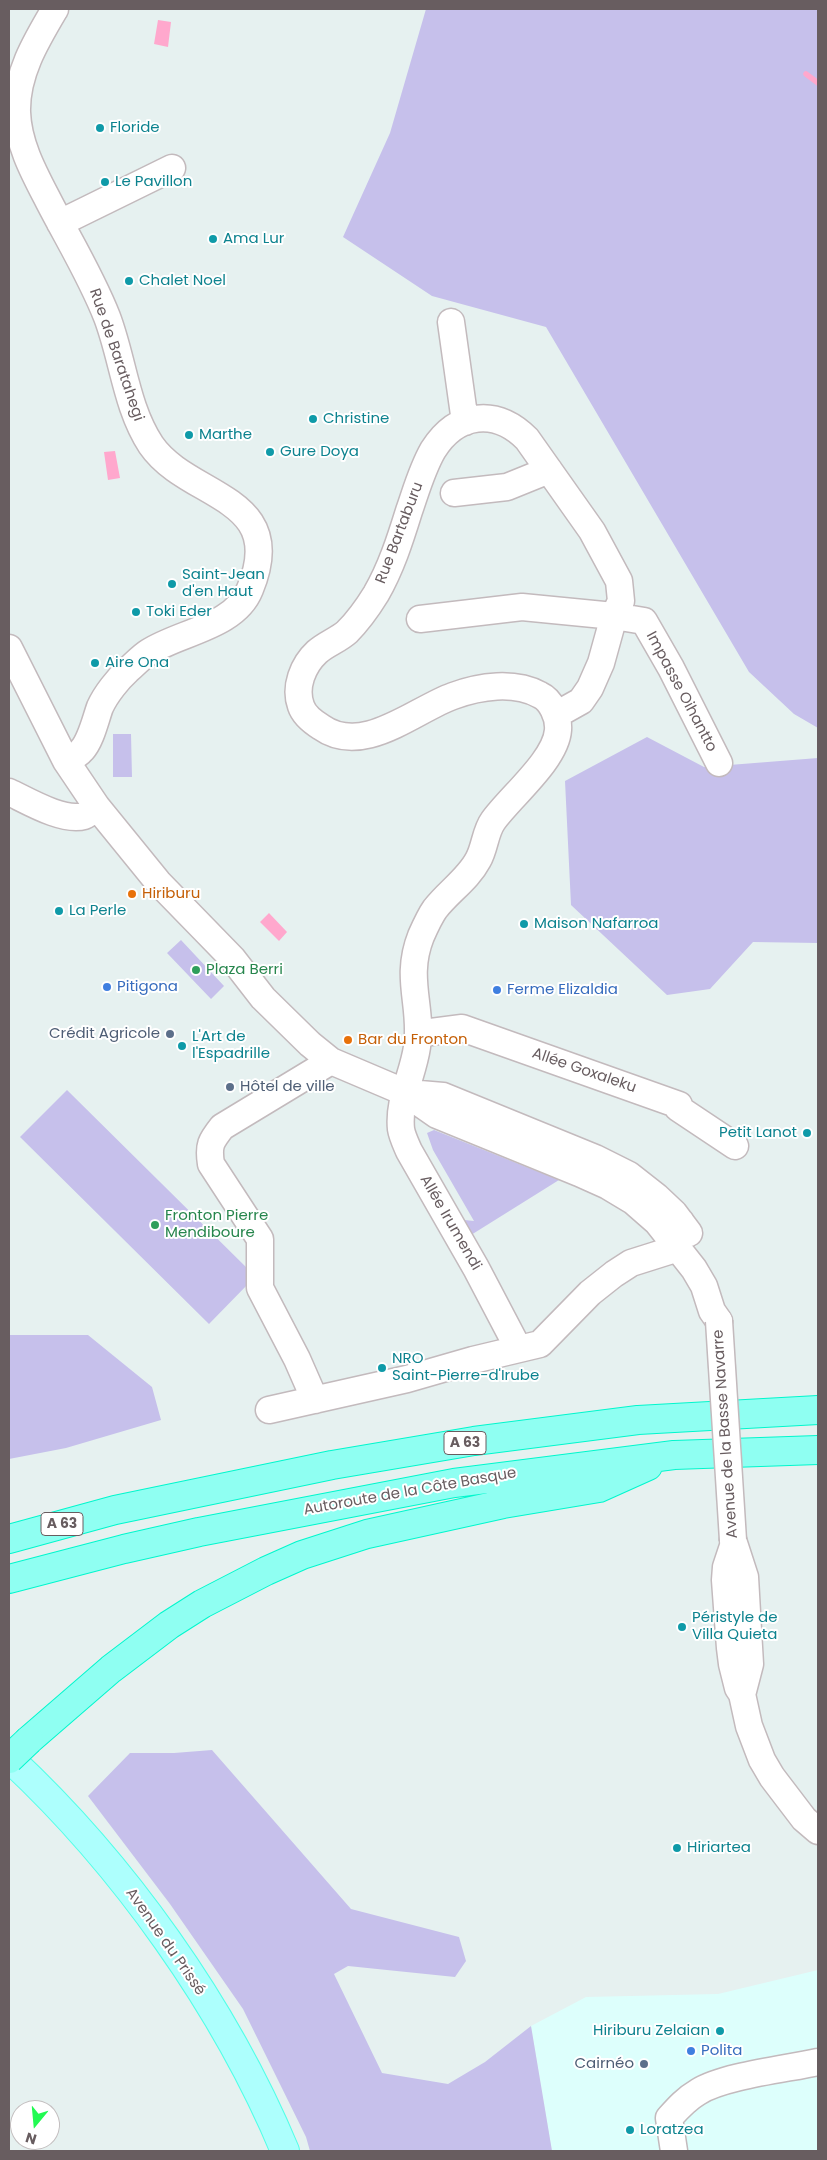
<!DOCTYPE html>
<html>
<head>
<meta charset="utf-8">
<style>
	body { margin:0 }
	#map { position:relative; width:827px; height:2160px; overflow:hidden; background:#e6f1f0; font-family:Poppins,sans-serif }
	canvas { display:block }
	.frame { position:absolute; inset:0; border:10px solid #685d60; pointer-events:none }
	.north { position:absolute; left:10px; top:2100px; width:50px; height:50px; box-sizing:border-box; background:#fff; border:1px solid #c3bebf; border-radius:50%; rotate:197deg; font-size:14px; font-weight:700; line-height:20px; text-align:center; color:#685d60 }
	.north::after { content:''; display:block; margin:auto; width:18px; height:22px; background:#22fa52; clip-path:polygon(50% 0,100% 100%,50% 72%,0 100%) }
</style>
</head>
<body>
<div id="map">
<canvas width="827" height="2160"></canvas>
<div class="frame"></div>
<div class="north">N</div>
</div>
<script>
const g = document.querySelector('canvas').getContext('2d');
g.lineJoin = 'round';
function paint(path, color) { g.fillStyle = color; g.fill(path, 'evenodd'); }
function stroke(path, color, width, dash) { g.strokeStyle = color; g.lineWidth = width; g.lineCap = dash ? 'butt' : 'round'; g.setLineDash(dash || []); g.stroke(path); }
function drawText(font, color, halo, rows, align = 'center') {
  g.font = font + ' Poppins,sans-serif'; g.lineWidth = 4; g.setLineDash([]); g.textBaseline = 'middle'; g.strokeStyle = halo; g.fillStyle = color; for (const [text, x, y, turn = 0] of rows) {
    g.save(); g.translate(x, y); g.rotate((+turn || 0) * Math.PI / 180); g.textAlign = isNaN(turn) ? turn : align; if (halo) g.strokeText(text, 0, 0); g.fillText(text, 0, 0); g.restore();
  }
}
const commercial = new Path2D(`
	M818,1970V2151H552L531,2026L586,1997L718,1994Z`);
const green = new Path2D(`
	M426,9H818V728L794,714L749,672L546,327L432,296L343,237L390,133Z
	M113,734H131L132,777H113Z
	M647,737L704,767L818,758V943L753,942L710,989L667,995L571,905L565,781Z
	M181,940L224,986L211,999L167,953Z
	M67,1090L250,1271V1282L209,1324L20,1137Z
	M434,1130L559,1180L471,1235L455,1219L474,1221L433,1150L427,1133Z
	M9,1335H88L152,1387L161,1420L66,1448L9,1459Z
	M212,1750L351,1909L459,1937L466,1961L455,1977L348,1966L334,1974L382,2073L448,2084L485,2062L531,2026L552,2151H310L306,2137L243,2009L170,1904L88,1796L130,1753H174Z`);
const water = new Path2D(`
	M158,20L171,22L168,47L154,44Z
	M115,451L120,478L108,480L104,452Z
	M269,913L287,932L279,941L260,922Z`);
const stream = new Path2D(`
	M806,74L818,83`);
const minor = new Path2D(`
	M55,9C36,41 16,74 17,112C18,144 34,173 48,200C68,239 91,276 107,317C123,359 126,407 151,445C188,499 289,495 250,589C235,627 180,632 149,652C141,657 135,664 128,670C118,679 106,694 100,707C95,721 91,740 82,750C78,755 72,758 66,761
	M60,223L172,168
	M451,322L465,422
	M454,493L507,487L549,470
	M420,619L522,607L614,616L644,621L671,668L719,763
	M9,648L66,761L97,807L158,882L232,958L263,998L310,1044L331,1061L404,1092L437,1115L579,1173L608,1186L633,1201L657,1222L694,1269L704,1286L712,1311L719,1321
	M9,792C28,801 63,822 84,816C89,814 93,810 97,807
	M418,1029L431,1032L462,1028L679,1105L678,1108L735,1146
	M408,1093L443,1096L595,1158L629,1175L657,1197L674,1213L689,1233
	M518,1348L476,1268L409,1151C406,1144 402,1136 401,1129C398,1100 413,1075 417,1047C423,1006 404,979 421,936C425,927 430,916 435,909C448,892 468,879 478,860C485,848 485,832 493,821C510,797 556,760 558,730C559,717 551,700 540,695C514,681 480,686 453,696C414,710 363,757 321,727C313,722 304,715 301,706C294,687 303,665 317,652C326,644 338,640 347,632C358,621 368,607 376,594C391,568 400,540 409,511C416,491 422,469 433,450C457,412 496,408 527,439L592,531L619,581L621,601L614,616L601,663L590,688L581,701L556,715
	M315,1400L297,1359L260,1288V1239L211,1164C208,1145 211,1141 222,1127L331,1061
	M269,1410L407,1379L473,1360L540,1344L590,1293L614,1274L631,1263L669,1251L676,1246L681,1222
	M733,1540L745,1577L748,1630L750,1664L743,1691
	M733,1546L726,1567L725,1580L730,1648L732,1664L738,1688L742,1694L749,1726L762,1760L772,1777L804,1819L818,1831
	M674,2151L669,2118C678,2108 686,2099 698,2092C723,2076 786,2069 818,2062`);
const major = new Path2D(`
	M9,1758C123,1864 225,2007 285,2151`);
const highway = new Path2D(`
	M9,1539L115,1510L332,1465L474,1441L638,1420L818,1410
	M9,1579L124,1549L199,1532L454,1483L674,1455L818,1450
	M29,1740L111,1669L169,1625L202,1604L266,1571L302,1555L367,1534L503,1504L599,1488L648,1466`);
const minorBridge = new Path2D(`
	M719,1321L733,1540`);
const highwayBridge = new Path2D(`
	M9,1759L29,1740`);
const markers = [
	[100,128,5,"#0f9aa8"],
	[105,182,5,"#0f9aa8"],
	[213,239,5,"#0f9aa8"],
	[129,281,5,"#0f9aa8"],
	[313,419,5,"#0f9aa8"],
	[189,435,5,"#0f9aa8"],
	[270,452,5,"#0f9aa8"],
	[172,584,5,"#0f9aa8"],
	[136,612,5,"#0f9aa8"],
	[95,663,5,"#0f9aa8"],
	[132,894,5,"#e8710a"],
	[59,911,5,"#0f9aa8"],
	[524,924,5,"#0f9aa8"],
	[196,970,5,"#2e9e5b"],
	[107,987,5,"#3f7fe0"],
	[497,990,5,"#3f7fe0"],
	[170,1034,5,"#5c6f8a"],
	[348,1040,5,"#e8710a"],
	[182,1046,5,"#0f9aa8"],
	[230,1087,5,"#5c6f8a"],
	[807,1133,5,"#0f9aa8"],
	[155,1225,5,"#2e9e5b"],
	[382,1368,5,"#0f9aa8"],
	[682,1627,5,"#0f9aa8"],
	[677,1848,5,"#0f9aa8"],
	[720,2031,5,"#0f9aa8"],
	[691,2051,5,"#3f7fe0"],
	[644,2064,5,"#5c6f8a"],
	[630,2130,5,"#0f9aa8"]
];
const shields = [
	[465,1443,42],
	[62,1524,42]
];
const shieldNames = [
	["A 63",465,1443],
	["A 63",62,1524]
];
const cultureNames = [
	["Floride",110,128],
	["Le Pavillon",115,182],
	["Ama Lur",223,239],
	["Chalet Noel",139,281],
	["Christine",323,419],
	["Marthe",199,435],
	["Gure Doya",280,452],
	["Saint-Jean",182,575],
	["d'en Haut",182,592],
	["Toki Eder",146,612],
	["Aire Ona",105,663],
	["La Perle",69,911],
	["Maison Nafarroa",534,924],
	["L'Art de",192,1037],
	["l'Espadrille",192,1054],
	["Petit Lanot",797,1133,"right"],
	["NRO",392,1359],
	["Saint-Pierre-d'Irube",392,1376],
	["Péristyle de",692,1618],
	["Villa Quieta",692,1635],
	["Hiriartea",687,1848],
	["Hiriburu Zelaian",710,2031,"right"],
	["Loratzea",640,2130]
];
const streetNames = [
	["Rue de Baratahegi",116,355,71],
	["Rue Bartaburu",400,533,-69],
	["Impasse Oihantto",681,692,62],
	["Allée Goxaleku",584,1071,19],
	["Allée Irumendi",450,1223,60],
	["Avenue de la Basse Navarre",726,1434,-94],
	["Autoroute de la Côte Basque",410,1492,-10],
	["Avenue du Prissé",165,1942,55]
];
const foodNames = [
	["Hiriburu",142,894],
	["Bar du Fronton",358,1040]
];
const leisureNames = [
	["Plaza Berri",206,970],
	["Fronton Pierre",165,1216],
	["Mendiboure",165,1233]
];
const shopNames = [
	["Pitigona",117,987],
	["Ferme Elizaldia",507,990],
	["Polita",701,2051]
];
const serviceNames = [
	["Crédit Agricole",160,1034],
	["Hôtel de ville",240,1087,"left"],
	["Cairnéo",634,2064]
];
paint(commercial, '#ddfffc');
paint(green, '#c6c0eb');
paint(water, '#ffa8cd');
stroke(stream, '#ffa8cd', 5.5);
stroke(minor, '#c3babd', 29);
stroke(major, '#51ffe7', 30);
stroke(highway, '#00f7cd', 30);
stroke(minor, '#fff', 26);
stroke(major, '#adfffd', 28);
stroke(highway, '#8ffff2', 28);
stroke(minorBridge, '#c3babd', 29, []);
stroke(highwayBridge, '#00f7cd', 30, []);
stroke(minorBridge, '#fff', 26);
stroke(highwayBridge, '#8ffff2', 28);
for (const [x, y, r, color] of markers) { const dot = new Path2D(); dot.arc(x, y, r, 0, 2 * Math.PI); g.fillStyle = color; g.fill(dot); stroke(dot, '#fff', 2); }
for (const [x, y, w] of shields) { const box = new Path2D(); box.roundRect(x - w / 2, y - 11.5, w, 23, 4); g.fillStyle = '#fff'; g.fill(box); stroke(box, '#685d60', 1); }
drawText('bold 14px', '#685d60', null, shieldNames);
drawText('15px', '#0d838f', '#fff', cultureNames, 'left');
drawText('15px', '#685d60', '#fff', streetNames);
drawText('15px', '#c56008', '#fff', foodNames, 'left');
drawText('15px', '#27864d', '#fff', leisureNames, 'left');
drawText('15px', '#366cbe', '#fff', shopNames, 'left');
drawText('15px', '#4e5e75', '#fff', serviceNames, 'right');
</script>
</body>
</html>
